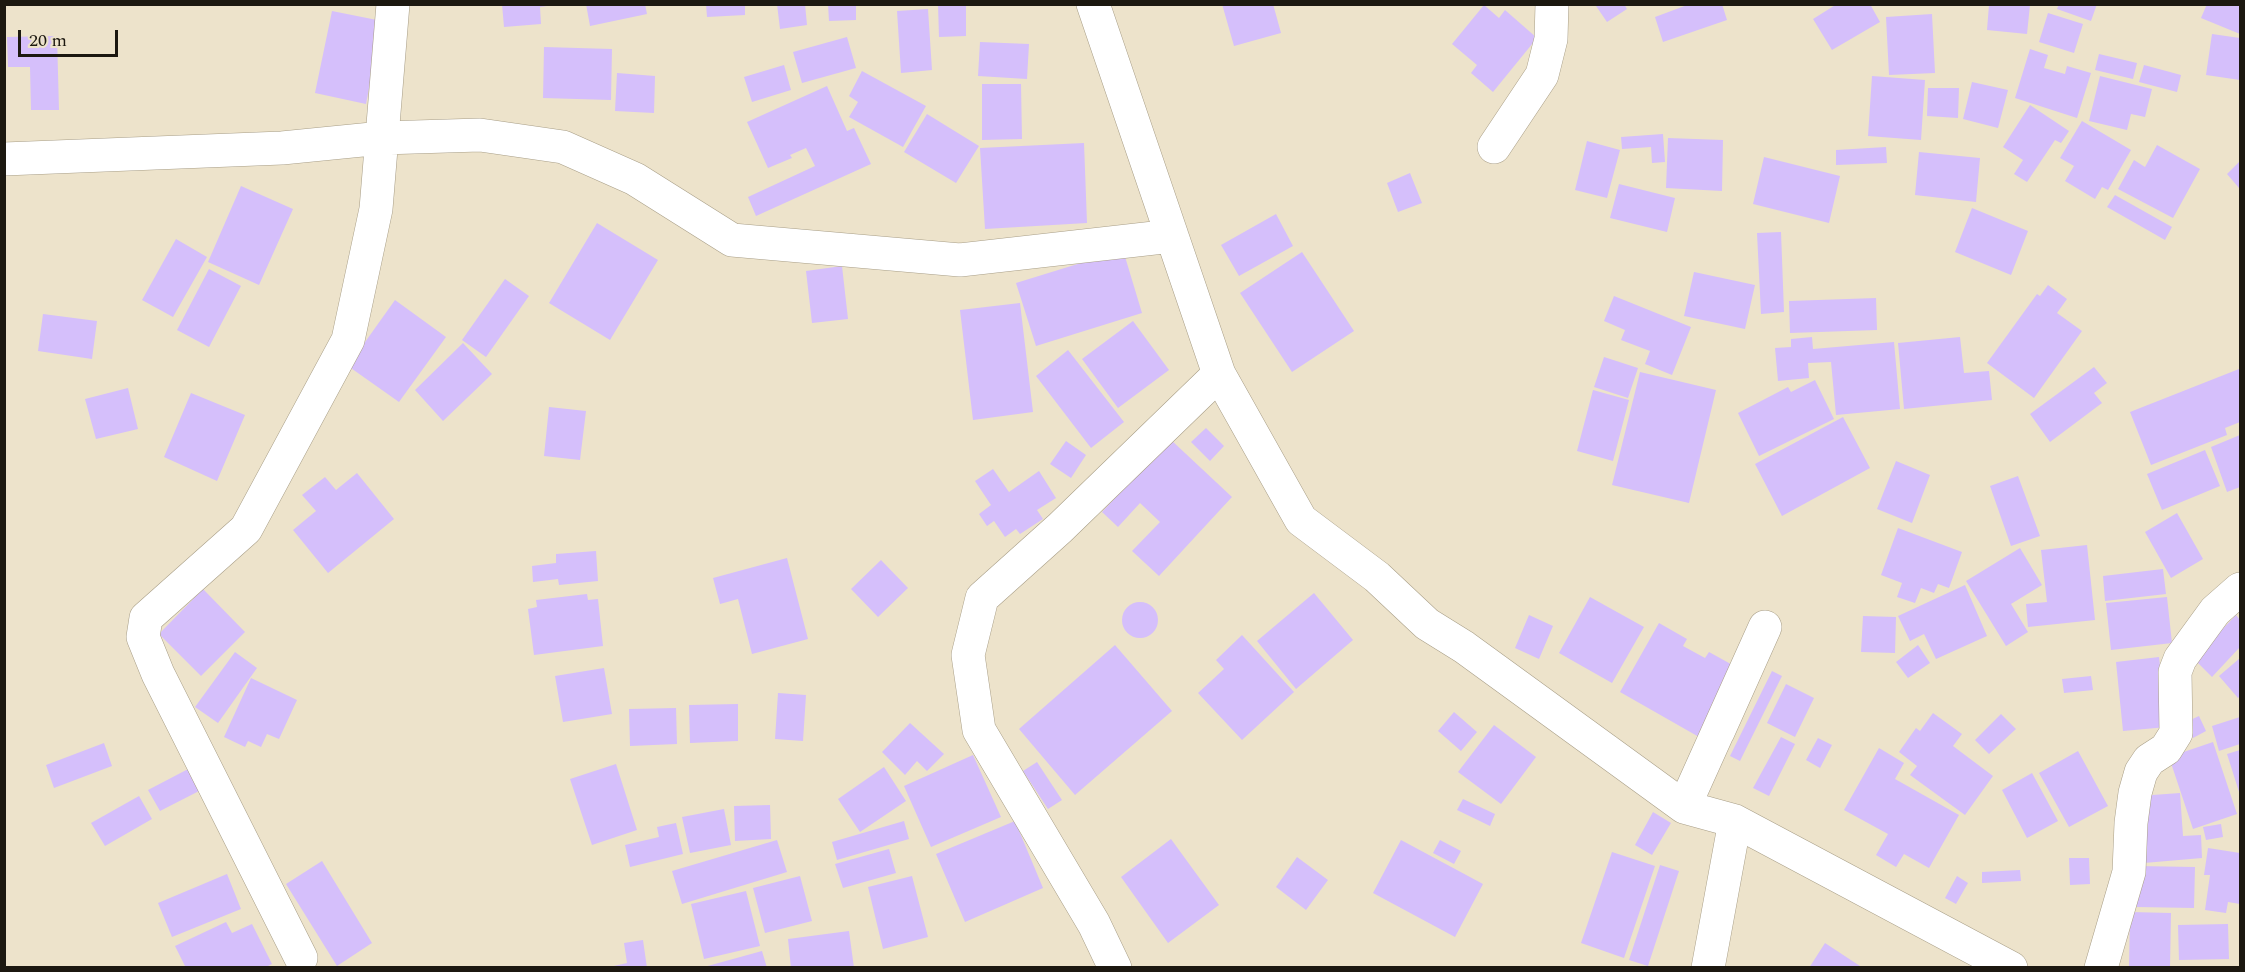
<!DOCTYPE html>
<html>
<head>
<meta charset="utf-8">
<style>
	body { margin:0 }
	#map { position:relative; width:2245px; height:972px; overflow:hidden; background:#ede3cb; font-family:Spectral,serif }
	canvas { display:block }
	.frame { position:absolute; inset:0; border:6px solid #1c1810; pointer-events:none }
	.scale { position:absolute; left:18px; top:30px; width:100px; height:27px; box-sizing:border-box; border:3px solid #1c1810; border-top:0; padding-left:8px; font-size:18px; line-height:21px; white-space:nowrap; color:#1c1810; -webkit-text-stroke:4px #ede3cb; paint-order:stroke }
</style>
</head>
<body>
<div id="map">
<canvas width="2245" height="972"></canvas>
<div class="frame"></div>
<div class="scale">20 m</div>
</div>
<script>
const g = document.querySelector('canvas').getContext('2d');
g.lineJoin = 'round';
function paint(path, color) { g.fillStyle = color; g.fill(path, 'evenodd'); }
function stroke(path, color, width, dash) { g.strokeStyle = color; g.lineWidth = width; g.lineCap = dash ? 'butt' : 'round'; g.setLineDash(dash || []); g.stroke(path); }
const building = new Path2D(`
	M502,4H547V6L540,7L541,24L504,27Z
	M586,4H645L647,14L590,26Z
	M706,4H745V15L707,17Z
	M777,4H805L807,25L780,29Z
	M828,4H856V20L829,21Z
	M938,4H966V36L939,37Z
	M1222,4H1273L1281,33L1234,46Z
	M1599,4H1624L1627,9L1607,22L1596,6Z
	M1690,4H1722L1727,20L1663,42L1655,17Z
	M1837,4H1870L1880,22L1832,50L1813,19Z
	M2059,4H2097L2091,21L2057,9Z
	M2207,4H2240V34L2201,18Z
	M1484,5L1499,18L1505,10L1537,38L1493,92L1471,73L1477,65L1452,44Z
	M1989,5H2030L2027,34L1987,30Z
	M928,9L932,70L901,73L897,11Z
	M332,11L382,21L366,104L315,93Z
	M2048,13L2083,24L2074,53L2039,42Z
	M1932,14L1935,73L1889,75L1886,17Z
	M2212,34L2240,38V80L2206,75Z
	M57,36L59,110H31L30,67H8L7,37Z
	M847,37L856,68L802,83L793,52Z
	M980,42L1029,44L1027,79L978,76Z
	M544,47L612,49L611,100L543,98Z
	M2030,49L2048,55L2044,68L2065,74L2067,66L2091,73L2077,118L2015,98Z
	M2099,54L2137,63L2133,79L2095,70Z
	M784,65L791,90L752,102L744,77Z
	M2144,65L2181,75L2177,92L2139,82Z
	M862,71L926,106L903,147L849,117L858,102L849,96Z
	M617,73L655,76L654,113L615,111Z
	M1872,76L1925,80L1921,140L1868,136Z
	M2100,76L2152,89L2145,117L2131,114L2127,130L2089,121Z
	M1972,82L2008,90L1998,128L1963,119Z
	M982,84H1021L1022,139L982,140Z
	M827,86L847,131L854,128L871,164L756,216L748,197L815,166L806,148L790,155L792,158L768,168L747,122Z
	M1928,88H1959L1958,118L1927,116Z
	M2030,105L2069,131L2061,143L2055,140L2027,182L2014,174L2023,160L2003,147Z
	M927,114L979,146L956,183L904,152Z
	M2082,121L2131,150L2108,190L2102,187L2095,199L2065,181L2074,166L2060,158Z
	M1663,134L1665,162L1652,163L1651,147L1622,149L1621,137Z
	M1668,138L1723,140L1722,191L1666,188Z
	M1587,141L1620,150L1607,198L1575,190Z
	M1084,143L1087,223L985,229L980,148Z
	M2157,145L2200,169L2173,218L2118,189L2134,160L2145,167Z
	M1886,147L1887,163L1836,165V150Z
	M1919,152L1980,158L1976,202L1915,195Z
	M1764,157L1840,176L1829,223L1753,204Z
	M2240,161V187L2239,188L2227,174Z
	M1410,173L1422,203L1398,212L1387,183Z
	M1619,184L1675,198L1667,232L1610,218Z
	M241,186L293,209L259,285L208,262Z
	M2115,195L2172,227L2165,240L2107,207Z
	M1972,208L2028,231L2011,275L1955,252Z
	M1276,214L1293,246L1239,276L1221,245Z
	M597,223L658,260L610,340L549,303Z
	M1781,232L1784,312L1761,314L1757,233Z
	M176,239L207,257L173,317L142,300Z
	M1123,250L1142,313L1036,346L1016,283Z
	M1302,252L1354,331L1292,372L1240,293Z
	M842,266L848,319L812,323L806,271Z
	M209,269L241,286L209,347L177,330Z
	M1694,272L1755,285L1745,329L1684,316Z
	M505,279L529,296L486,357L462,340Z
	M2048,285L2067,299L2057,313L2082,331L2034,398L1987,363L2037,294L2040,296Z
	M1614,296L1691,327L1672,375L1645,364L1650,351L1621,340L1625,330L1604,321Z
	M1876,298L1877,330L1790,333L1789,301Z
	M395,300L446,337L399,402L348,366Z
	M1020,303L1033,412L973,420L960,310Z
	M43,314L97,321L92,359L38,351Z
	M1133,321L1169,370L1118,408L1082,359Z
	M1812,337L1813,349L1894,342L1900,409L1836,415L1831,362L1808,363L1809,378L1778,381L1775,348L1791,347V339Z
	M1960,337L1964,373L1989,371L1992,400L1904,409L1898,343Z
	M463,343L492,374L443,421L415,390Z
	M1068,350L1124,422L1091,448L1036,376Z
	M1604,357L1638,368L1628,398L1594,387Z
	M2094,367L2107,383L2094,393L2102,403L2050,442L2030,414Z
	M2239,369L2240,422L2225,428L2227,435L2151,465L2130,412Z
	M1640,372L1716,390L1689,503L1612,485Z
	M1815,380L1834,419L1759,456L1738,413L1788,387L1791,392Z
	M128,388L138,429L96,439L85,399Z
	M1593,390L1629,400L1613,461L1577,451Z
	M191,393L245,415L217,481L164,457Z
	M549,407L586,411L580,460L544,456Z
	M1843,417L1870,468L1782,516L1755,464Z
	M1206,428L1224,446L1210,461L1191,442Z
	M2240,435V487L2227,492L2211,447Z
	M1170,439L1232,497L1159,576L1132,551L1160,522L1140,503L1118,527L1102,512Z
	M1066,441L1086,455L1071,478L1050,464Z
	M2205,450L2220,486L2162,510L2147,474Z
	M1896,461L1930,475L1912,523L1877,509Z
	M993,469L1009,492L1039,471L1056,498L1037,510L1043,519L1020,534L1016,529L1005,537L994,521L987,526L979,514L991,505L975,481Z
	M357,473L394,519L328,573L293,530L316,511L302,495L325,477L336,490Z
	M2018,476L2040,536L2011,546L1990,486Z
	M2177,513L2203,559L2171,578L2145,532Z
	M1898,528L1962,552L1949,588L1938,584L1934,593L1921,588L1915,603L1897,597L1902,583L1881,575Z
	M2087,545L2095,620L2028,627L2026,604L2047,602L2041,550Z
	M2020,548L2042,585L2011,604L2028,632L2006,646L1966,581Z
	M596,551L598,581L559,585L558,579L533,582L532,566L556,563V554Z
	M787,558L808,639L752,654L738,599L720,604L713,578Z
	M881,560L908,588L878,617L851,589Z
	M2163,569L2166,594L2105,601L2103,576Z
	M1965,585L1987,636L1936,659L1924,634L1910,641L1898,616Z
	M203,589L245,632L201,676L159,634Z
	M1314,593L1353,640L1296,689L1257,641Z
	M587,594L588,600L598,599L603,646L534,655L528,609L537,607L536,600Z
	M1590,597L1644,627L1612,683L1559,653Z
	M2167,597L2172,643L2111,650L2106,603Z
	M1122 620a18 18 0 1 1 36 0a18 18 0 1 1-36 0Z
	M1529,615L1553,626L1539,659L1515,648Z
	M2236,615L2240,620V647L2212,677L2194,659Z
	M1863,616L1896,617L1895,653L1861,652Z
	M1659,623L1687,639L1683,646L1705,658L1709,652L1738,668L1699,737L1620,692Z
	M1242,635L1294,692L1242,740L1198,693L1224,669L1216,660Z
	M1115,645L1172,711L1075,795L1019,729Z
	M1918,645L1930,663L1908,678L1896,662Z
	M235,652L257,668L218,723L195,707Z
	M2159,657L2167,727L2123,731L2116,662Z
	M2240,658V696L2238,698L2219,676Z
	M604,668L612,714L563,722L555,676Z
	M1772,671L1782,676L1740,761L1730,756Z
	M2091,676L2093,690L2064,693L2062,679Z
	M251,678L297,700L279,739L267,734L261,747L248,741L245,747L224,737Z
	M1786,684L1814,698L1795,737L1767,723Z
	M778,693L806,695L803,741L775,739Z
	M738,704V741L690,743L689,705Z
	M676,708L677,744L630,746L629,709Z
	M1454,712L1477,732L1461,751L1438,731Z
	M1933,713L1962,734L1953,746L1993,776L1965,815L1910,775L1917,766L1899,752L1916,728L1920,731Z
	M2001,714L2016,729L1989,754L1975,740Z
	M2199,716L2206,731L2193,738L2186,722Z
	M2240,717V744L2219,751L2212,726Z
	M910,723L944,754L927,771L917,761L905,775L882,752Z
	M1494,725L1536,757L1501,804L1458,772Z
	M1781,737L1795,744L1769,796L1753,788Z
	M1818,738L1832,745L1820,768L1806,760Z
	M2213,742L2237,814L2193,829L2169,757Z
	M104,743L112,766L54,788L46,765Z
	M1879,748L1904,763L1895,779L1959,815L1929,868L1904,854L1896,867L1876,855L1888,834L1844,810Z
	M2240,750V795L2227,754Z
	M2078,751L2108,806L2069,827L2039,773Z
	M973,755L1001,817L931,847L904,786Z
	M1037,762L1062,800L1048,809L1023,771Z
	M616,764L637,830L592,845L570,779Z
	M192,767L203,789L160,811L148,790Z
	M884,767L906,801L860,832L838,799Z
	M2032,773L2058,821L2027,838L2002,790Z
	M2180,793L2183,836L2201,835L2202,858L2144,863L2139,796Z
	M139,796L152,819L105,846L91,823Z
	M1463,799L1495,814L1490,826L1457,810Z
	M770,805L771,839L735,841L734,806Z
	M724,809L731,845L690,853L682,817Z
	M1653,812L1671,823L1652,855L1635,845Z
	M904,821L909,839L837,860L832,842Z
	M1015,821L1043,888L965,922L936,854Z
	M676,823L683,854L630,867L625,845L659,837L657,827Z
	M2221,824L2223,837L2206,840L2203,827Z
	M1171,839L1219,905L1168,943L1121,877Z
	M777,840L787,872L682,904L672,871Z
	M1401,840L1483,884L1455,937L1373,893Z
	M1440,840L1461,851L1454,864L1433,853Z
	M2208,848L2240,853V904L2228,902L2226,913L2205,910L2210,875H2204Z
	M889,849L896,873L843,888L835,864Z
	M1612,852L1655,866L1624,958L1581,943Z
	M1297,857L1328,880L1306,910L1276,887Z
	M2069,858H2089L2090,884L2070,885Z
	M322,861L372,943L337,966L286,884Z
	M1660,865L1679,871L1648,966L1629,960Z
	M2137,866L2195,867L2194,908L2137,907Z
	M2020,870L2021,881L1982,883V872Z
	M227,874L241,909L172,937L158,903Z
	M800,876L812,921L765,933L753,888Z
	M912,876L928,937L883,949L868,887Z
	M1957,876L1968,883L1956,904L1945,898Z
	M746,891L760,946L704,959L691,904Z
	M2130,912L2171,913L2170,968H2129Z
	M226,922L232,933L252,924L272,964L264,968H186L175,946Z
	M2228,924L2229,959L2179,960L2178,925Z
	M849,931L854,968H791L788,939Z
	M643,940L647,968H605L627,963L624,943Z
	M1825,943L1863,968H1809Z
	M762,951L767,968H704V967Z`);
const minor = new Path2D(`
	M1093,4L1219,374L1301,520L1377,577L1427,624L1464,647L1684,807L1735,821L2011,968
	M1494,147L1542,75L1551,39L1552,4
	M4,159L282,148L382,138L480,135L563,147L635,179L732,240L960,260L1172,236
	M1684,807L1765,627L1718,732
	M301,958L158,674L143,637L146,618L246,529L348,340L376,209L393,4
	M1115,968L1094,924L979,730L968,655L982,598L1060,528L1219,374
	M1708,968L1735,821
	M2101,968L2129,872L2131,823L2135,793L2141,772L2149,760L2166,749L2176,733L2175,672L2180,659L2215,611L2240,589`);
paint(building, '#d5bffb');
stroke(minor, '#a89e87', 34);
stroke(minor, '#fff', 33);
</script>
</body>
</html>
